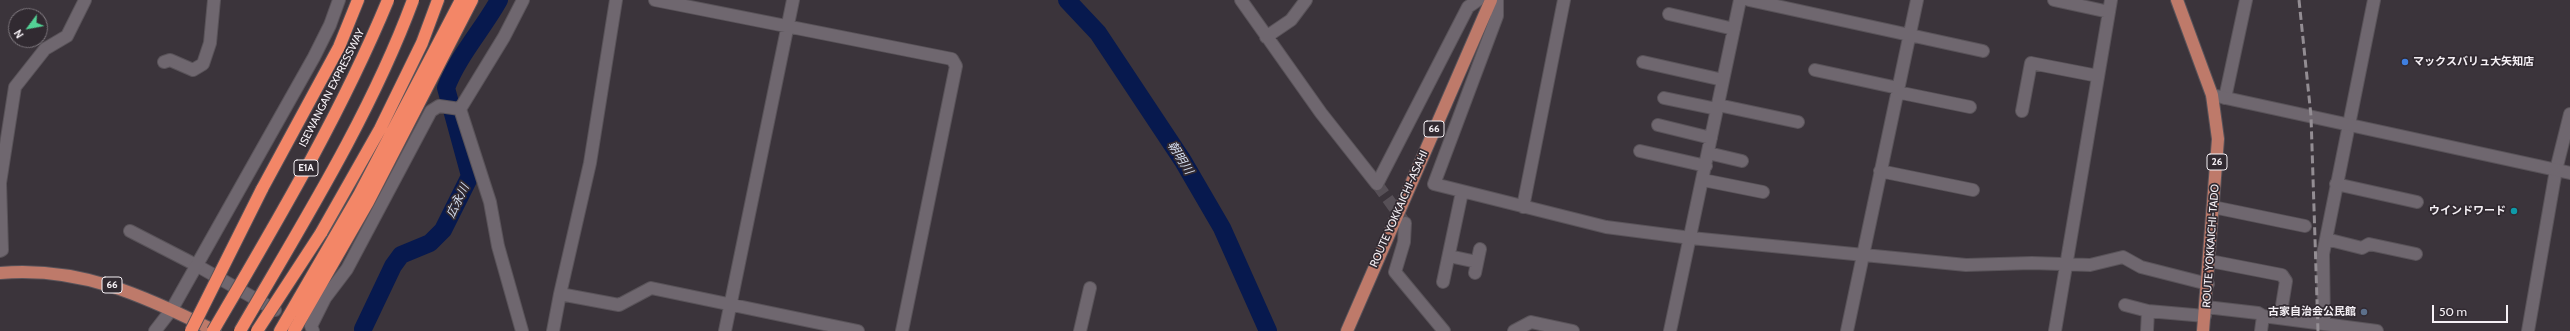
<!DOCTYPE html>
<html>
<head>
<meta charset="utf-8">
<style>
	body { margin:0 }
	#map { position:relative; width:2570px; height:331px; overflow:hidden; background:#3b343b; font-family:Cabin,sans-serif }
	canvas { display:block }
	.north { position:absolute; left:8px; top:8px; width:40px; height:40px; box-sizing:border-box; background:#312a31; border:1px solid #7f797f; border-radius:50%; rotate:238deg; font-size:11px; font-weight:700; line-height:16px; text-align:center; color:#f5f0f5 }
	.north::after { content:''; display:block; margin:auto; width:14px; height:18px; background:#53d396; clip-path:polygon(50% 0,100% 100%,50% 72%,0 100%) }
	.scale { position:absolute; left:2432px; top:305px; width:76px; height:18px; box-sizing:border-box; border:2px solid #f5f0f5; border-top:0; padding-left:5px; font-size:12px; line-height:14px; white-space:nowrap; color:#f5f0f5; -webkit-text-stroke:3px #312a31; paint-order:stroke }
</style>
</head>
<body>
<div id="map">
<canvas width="2570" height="331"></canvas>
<div class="north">N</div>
<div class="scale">50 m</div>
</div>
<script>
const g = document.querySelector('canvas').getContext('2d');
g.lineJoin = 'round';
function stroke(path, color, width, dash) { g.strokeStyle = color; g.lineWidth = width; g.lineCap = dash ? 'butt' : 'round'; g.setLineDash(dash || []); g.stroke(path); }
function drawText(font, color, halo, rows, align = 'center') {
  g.font = font + ' Cabin,"Noto Sans JP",sans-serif'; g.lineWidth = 3.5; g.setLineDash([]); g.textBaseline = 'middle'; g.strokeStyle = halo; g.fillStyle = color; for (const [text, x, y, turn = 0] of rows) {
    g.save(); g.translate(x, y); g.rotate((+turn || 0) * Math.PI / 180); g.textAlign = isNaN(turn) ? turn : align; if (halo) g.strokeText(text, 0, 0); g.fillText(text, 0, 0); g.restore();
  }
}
const river = new Path2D(`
	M1067,0L1098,33L1183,161L1222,228L1268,331
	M363,329L393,266L401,255L430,243L443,230L470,176L446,88C458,56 483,29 499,0`);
const minorTunnel = new Path2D(`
	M1377,184L1403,220`);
const minor = new Path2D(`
	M655,0L952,59L956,66L902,331
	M1241,0L1321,113L1377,184L1468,7L1478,0
	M1497,0V16L1434,184L1606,227L1691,238L1966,265L2032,263L2090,265L2123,257L2141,267L2208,284
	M1749,0L1983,51
	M2054,0L2109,12
	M1669,14L1734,29
	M1266,37L1291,20L1306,0
	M164,62L170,60L193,70L203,64L210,43L214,0
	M1643,62L1723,80
	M1815,70L1898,88
	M1897,92L1970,107
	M1664,98L1717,109
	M2225,98L2246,0
	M1718,105L1798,122
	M2022,111L2031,63L2098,76
	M1658,125L1711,138
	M1640,151L1706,166
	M1708,153L1742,161
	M1880,171L1973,190
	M1703,180L1763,192
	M2336,184L2417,202
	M1523,207L1564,0
	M2213,207L2305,226
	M1405,223L1404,242L1395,272L1444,331
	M130,231L196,265L275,310
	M2326,239L2362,248L2369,244L2416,254
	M0,251L2,250L0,183L15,87L45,49L67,36L85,0
	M1449,256L1477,262
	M2210,261L2282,275L2286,281L2280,318
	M1475,273L1480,249
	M1443,282L1462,192
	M560,294L619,305L651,288L858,331
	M2125,305L2148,311L2147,331
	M2206,307L2258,313L2263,316L2377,331
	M2148,311L2205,316
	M2324,324L2323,254L2374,0
	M155,331L172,309
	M313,331L311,326L325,298L347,269L431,111L439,106L460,109
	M522,331L498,246L490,202L460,109L504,37L523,0
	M553,331L560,294L590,163L616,0
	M725,331L793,0
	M1080,331L1090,288
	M1514,331L1531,322L1573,331
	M1670,331L1740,0
	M1847,331L1917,0
	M2055,331L2111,0
	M2261,331L2263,316
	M2528,331L2556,170L2570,114`);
const tertiary = new Path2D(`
	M2212,95L2570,173
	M172,309L314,57L330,25L339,0`);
const primary = new Path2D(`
	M2177,0L2212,95L2218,139L2203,331
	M0,273C80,266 145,296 215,331
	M1347,331L1491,0`);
const motorway = new Path2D(`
	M262,189L339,47L358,0
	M321,233L380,129L422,43L438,0
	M280,331L359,195L461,0
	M294,331L368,202L472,0`);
const rail = new Path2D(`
	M2299,0L2311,116L2318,331`);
const motorwayBridge = new Path2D(`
	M191,331L262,189
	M213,331C276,223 340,116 388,0
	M240,331C302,224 370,116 413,0
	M257,331L321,233`);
const markers = [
	[2405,62,4,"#3f7fe0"],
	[2514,211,4,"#0f9aa8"],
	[2364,312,4,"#5c6f8a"]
];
const shields = [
	[1434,129,20],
	[2217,162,20],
	[306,168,24],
	[112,285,20]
];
const shieldNames = [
	["66",1434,129],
	["26",2217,162],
	["E1A",306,168],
	["66",112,285]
];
const poiNames = [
	["マックスバリュ大矢知店",2413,62,"left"],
	["ウインドワード",2506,211],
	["古家自治会公民館",2356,312]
];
const streetNames = [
	["ISEWANGAN EXPRESSWAY",332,88,-63],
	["ROUTE YOKKAICHI-ASAHI",1399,209,-66],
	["ROUTE YOKKAICHI-TADO",2211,246,-86]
];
const waterNames = [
	["朝明川",1180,158,58],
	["広永川",458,201,-64]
];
stroke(river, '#07194e', 18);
stroke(minorTunnel, '#575057', 12, [12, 6]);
stroke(minor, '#595359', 14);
stroke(tertiary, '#595359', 14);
stroke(primary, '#595359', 14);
stroke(motorway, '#595359', 14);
stroke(minor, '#6f676f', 12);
stroke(tertiary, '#6f676f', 12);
stroke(primary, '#be7a6a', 12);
stroke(motorway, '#f38667', 12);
stroke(rail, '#938d93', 3, [8, 4]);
stroke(motorwayBridge, '#595359', 14, []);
stroke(motorwayBridge, '#f38667', 12);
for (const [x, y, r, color] of markers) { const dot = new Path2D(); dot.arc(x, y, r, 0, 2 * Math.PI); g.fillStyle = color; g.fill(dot); stroke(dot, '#312a31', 1.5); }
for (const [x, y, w] of shields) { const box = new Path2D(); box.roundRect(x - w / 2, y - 8, w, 16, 3); g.fillStyle = '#312a31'; g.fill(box); stroke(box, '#f5f0f5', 1); }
drawText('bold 10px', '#f5f0f5', null, shieldNames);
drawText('bold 11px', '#f5f0f5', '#312a31', poiNames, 'right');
drawText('11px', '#f5f0f5', '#312a31', streetNames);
drawText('italic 12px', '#d5def0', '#312a31', waterNames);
</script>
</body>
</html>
